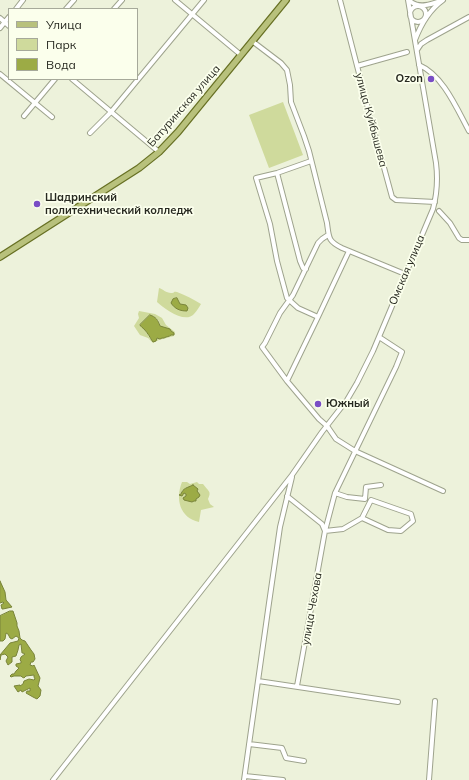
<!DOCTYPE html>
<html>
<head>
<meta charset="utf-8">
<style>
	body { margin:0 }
	#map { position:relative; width:469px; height:780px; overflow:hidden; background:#edf2db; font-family:Mulish,sans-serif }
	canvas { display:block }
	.legend { position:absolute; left:8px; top:8px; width:130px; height:72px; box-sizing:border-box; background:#fbffec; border:1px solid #a6a99a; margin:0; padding:5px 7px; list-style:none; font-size:12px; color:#272920 }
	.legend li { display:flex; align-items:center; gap:8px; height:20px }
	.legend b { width:20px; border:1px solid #a6a99a }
</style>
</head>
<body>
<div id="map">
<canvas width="469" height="780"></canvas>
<ul class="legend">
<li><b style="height:5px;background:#b8c17c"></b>Улица</li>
<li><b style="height:11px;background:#cfda9c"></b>Парк</li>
<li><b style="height:11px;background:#9cab45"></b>Вода</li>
</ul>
</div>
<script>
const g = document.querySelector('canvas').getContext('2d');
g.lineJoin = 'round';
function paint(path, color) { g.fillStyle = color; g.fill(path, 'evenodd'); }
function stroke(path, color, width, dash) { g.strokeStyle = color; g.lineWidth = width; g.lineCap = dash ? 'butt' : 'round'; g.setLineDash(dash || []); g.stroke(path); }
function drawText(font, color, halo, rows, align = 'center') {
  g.font = font + ' Mulish,sans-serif'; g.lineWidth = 3.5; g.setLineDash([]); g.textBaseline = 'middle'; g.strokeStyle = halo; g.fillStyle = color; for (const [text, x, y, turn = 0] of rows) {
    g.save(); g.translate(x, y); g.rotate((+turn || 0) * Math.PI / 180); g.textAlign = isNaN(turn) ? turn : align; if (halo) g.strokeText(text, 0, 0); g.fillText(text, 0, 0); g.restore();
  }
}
const green = new Path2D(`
	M283,102L303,155L269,168L249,115Z
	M159,288C163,289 166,293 171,293C176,293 172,291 177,292C185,295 193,299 201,304C199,307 197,311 194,314C185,324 165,309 157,302Z
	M139,311L155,314L162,318L166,325L175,332L174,336L159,340L153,343L148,338L140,335L134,326L139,318L138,314ZM153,316L159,321L160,326L174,335H171L162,338L150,339L144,328Z
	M182,482H187L190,484L197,482L199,484H203C208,491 212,491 208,499L210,504L214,507L201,510L199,522C180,518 175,499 182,482ZM189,488L198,495L196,499L190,501H187L186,494L184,493L182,496L180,495L182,491Z`);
const water = new Path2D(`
	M177,298L180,304L186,305L188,308L187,311C180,311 175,309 171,303L173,299Z
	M150,315C156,317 158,320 160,326L170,329L171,331L174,333V335H171C169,337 167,336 164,338H162L160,339L157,338L156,341L153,342C150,338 148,333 144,329C143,328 141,327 140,325Z
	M193,485L198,489L197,491L200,495L199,497L196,499V501H194L192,502L184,500L183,498L186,496V494L184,493L182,496L179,495L181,494C183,488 187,488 193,485Z
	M0,581L5,592L6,600L12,607L3,609H2L1,605L4,603L3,602L0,603Z
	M10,611H13L17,623V626L19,631L20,638L22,640L25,641L31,650L34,654L35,659L33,662H31L30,665L33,666L34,665L40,678L38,686L41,690L40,696L37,699L33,697L26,693L27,691H30V688L22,692L21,690L18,692L14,686L20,685V686L23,684L24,681L29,679L34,680L35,679L34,677V675L26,676L24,678L22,677L21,676H14L11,677L10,676L12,674H14L16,671L19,668L16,666V664L21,663V661L20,660L21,657L25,654L23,653H22L21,644L19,645L18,650L16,656L12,657V662L8,665L6,661L8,657L5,654L1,655L0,660V655L10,643L18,641L19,638L16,636L12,639L10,638L8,634L6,633L5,639L3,641H0V616Z`);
const minor = new Path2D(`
	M175,0L241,55
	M340,0L370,116L392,197L396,200L435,202
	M409,0C417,9 430,5 440,1
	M410 14a8 8 0 1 1 16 0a8 8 0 1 1-16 0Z
	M16,9L23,0
	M66,9L74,0
	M114,9L122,0
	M0,18L9,26
	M0,28L9,17
	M415,40C421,24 429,10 443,0
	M252,41L281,63L287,70L290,85L291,102L304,136L309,151L327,223C329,238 328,241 342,248L405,274
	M417,50L421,44L427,40L469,17
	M419,65C443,75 457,109 469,131
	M357,66L407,52
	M0,74L52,117
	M72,79L159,152
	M24,116L55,79
	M90,133L111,112L204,0
	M311,161L277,173L256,178L270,224L277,261L287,298L298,308L318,317
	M277,173L300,261L303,268L306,269
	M439,211L450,223L459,238L462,240H469
	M328,235L322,239L318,243L293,295L280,313L265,343L262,347L287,381L319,419L327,426L336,439L355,451L443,491
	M287,381L318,317L349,251
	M335,493L347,497L365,499L366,487L381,485
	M287,496L322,524L325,531L297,686
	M362,518L388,530L401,531L413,521L411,514L371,500L362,518L343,529L325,531L335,493L396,367L402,352L379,337
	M258,681L398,702
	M249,744L282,748L286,758L304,761
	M245,776L283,780
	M53,780L292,475L322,432L347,400L357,383L373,351L433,209C437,194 438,179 436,163L408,0
	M244,780L269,603L280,527L292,477
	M429,780L435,701`);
const major = new Path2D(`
	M0,257L139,168L159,152L178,132L286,0`);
const markers = [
	[431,79,4,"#794dc5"],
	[37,204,4,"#794dc5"],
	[318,404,4,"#794dc5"]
];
const poiNames = [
	["Ozon",423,79,"right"],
	["Шадринский",45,198],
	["политехнический колледж",45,211],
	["Южный",326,404]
];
const streetNames = [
	["Батуринская улица",184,106,-49],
	["улица Куйбышева",371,120,75],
	["Омская улица",407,270,-67],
	["улица Чехова",312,609,-80]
];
paint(green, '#cfda9c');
paint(water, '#9cab45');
stroke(water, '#79843a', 1);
stroke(minor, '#9ea38d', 6);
stroke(major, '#677023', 8);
stroke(minor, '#fff', 4);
stroke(major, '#b8c17c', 5.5);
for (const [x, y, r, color] of markers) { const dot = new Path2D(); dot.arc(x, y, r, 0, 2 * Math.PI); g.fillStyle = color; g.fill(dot); stroke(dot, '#fbffec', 1.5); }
drawText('bold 11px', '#272920', '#fbffec', poiNames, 'left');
drawText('11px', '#272920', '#fbffec', streetNames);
</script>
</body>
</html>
